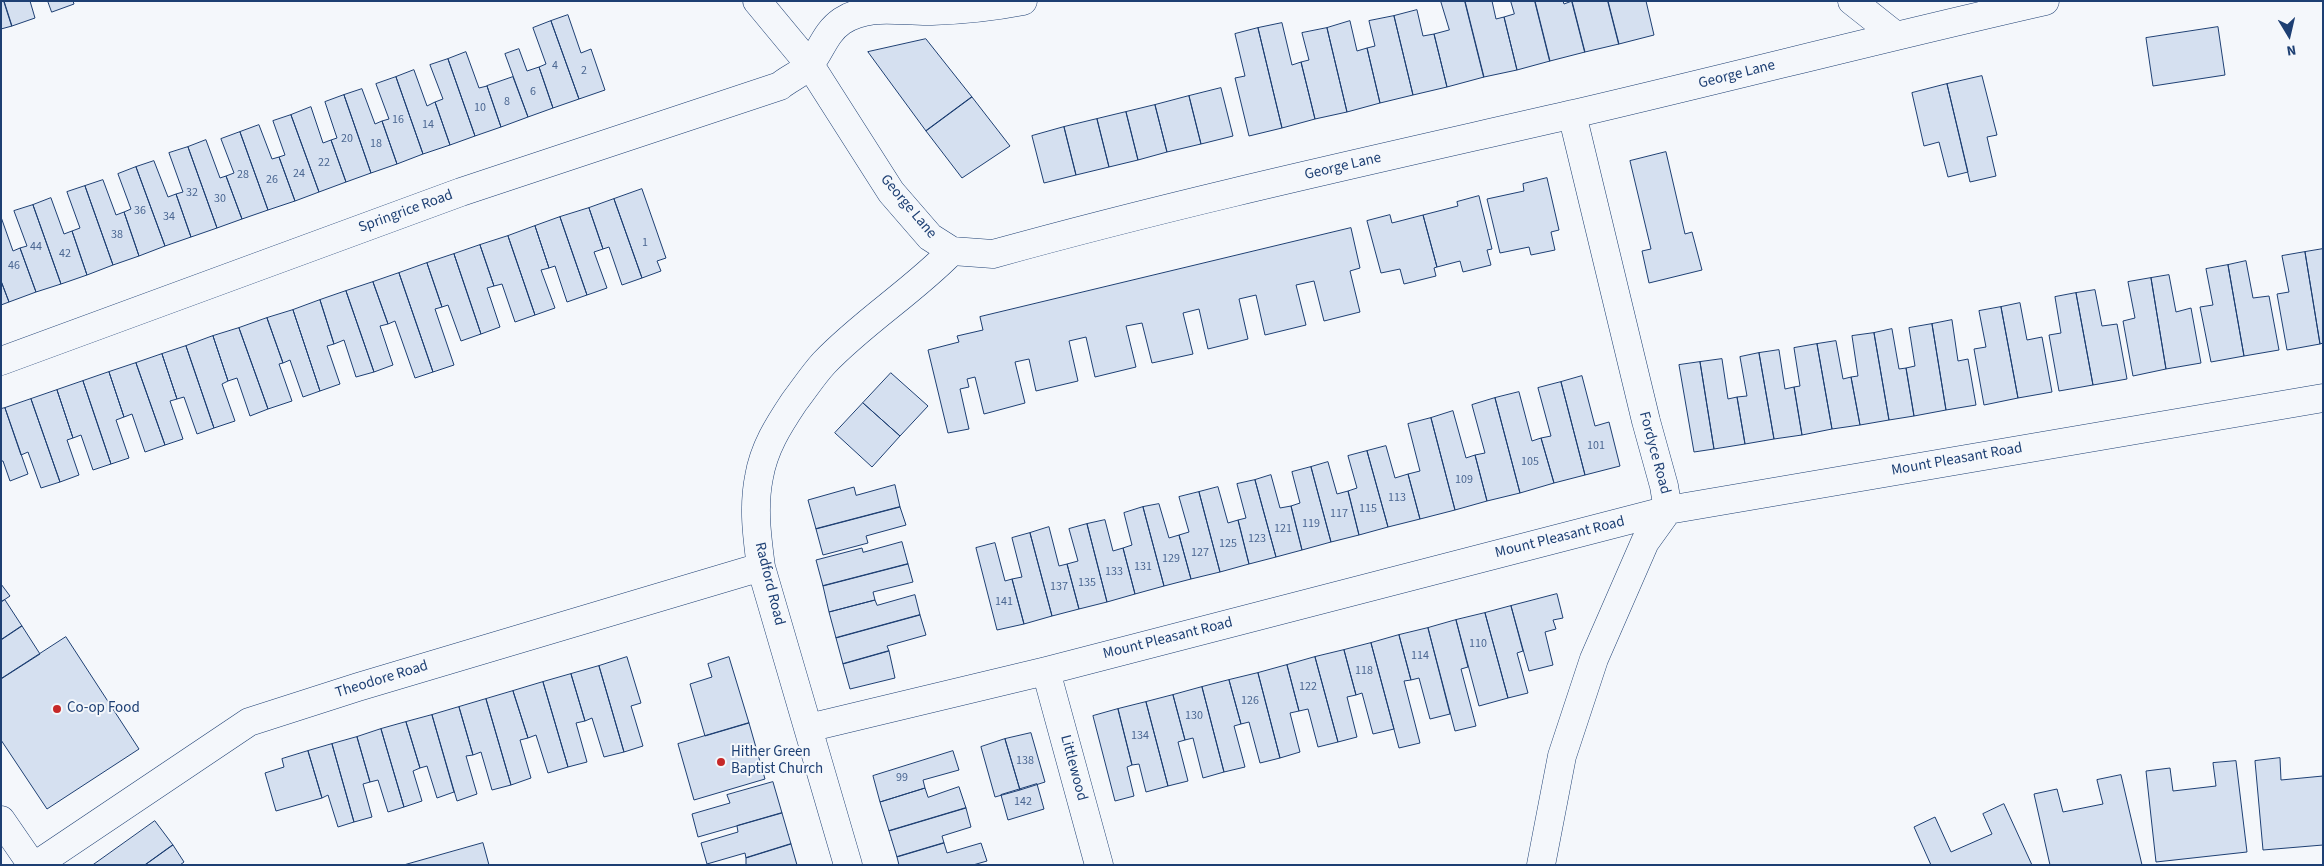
<!DOCTYPE html>
<html>
<head>
<meta charset="utf-8">
<style>
	body { margin:0 }
	#map { position:relative; width:2324px; height:866px; overflow:hidden; background:#f4f7fb; font-family:"Source Sans 3",sans-serif }
	canvas { display:block }
	.frame { position:absolute; inset:0; border:2px solid #1d3f73; pointer-events:none }
	.north { position:absolute; left:2264px; top:10px; width:50px; height:50px; -webkit-text-stroke:4px #f4f7fb; paint-order:stroke; rotate:171deg; font-size:14px; font-weight:700; line-height:20px; text-align:center; color:#1d3f73 }
	.north::after { content:''; display:block; margin:auto; width:18px; height:22px; background:#1d3f73; clip-path:polygon(50% 0,100% 100%,50% 72%,0 100%) }
</style>
</head>
<body>
<div id="map">
<canvas width="2324" height="866"></canvas>
<div class="frame"></div>
<div class="north">N</div>
</div>
<script>
const g = document.querySelector('canvas').getContext('2d');
g.lineJoin = 'round';
function paint(path, color) { g.fillStyle = color; g.fill(path, 'evenodd'); }
function stroke(path, color, width, dash) { g.strokeStyle = color; g.lineWidth = width; g.lineCap = dash ? 'butt' : 'round'; g.setLineDash(dash || []); g.stroke(path); }
function drawText(font, color, halo, rows, align = 'center') {
  g.font = font + ' "Source Sans 3",sans-serif'; g.lineWidth = 4; g.setLineDash([]); g.textBaseline = 'middle'; g.strokeStyle = halo; g.fillStyle = color; for (const [text, x, y, turn = 0] of rows) {
    g.save(); g.translate(x, y); g.rotate((+turn || 0) * Math.PI / 180); g.textAlign = isNaN(turn) ? turn : align; if (halo) g.strokeText(text, 0, 0); g.fillText(text, 0, 0); g.restore();
  }
}
const building = new Path2D(`
	M1,1H4L12,26L1,29Z
	M4,1H30L35,18L12,26Z
	M48,1H73L74,4L52,12Z
	M1441,1H1465L1484,77L1447,87L1434,34L1449,30Z
	M1465,1H1492L1496,19L1504,17L1517,70L1484,77Z
	M1511,1H1535L1550,61L1517,70L1504,17L1514,14Z
	M1535,1H1563L1564,4L1572,1L1585,52L1550,61Z
	M1572,1H1608L1619,44L1585,52Z
	M1608,1H1646L1654,35L1619,44Z
	M1417,10L1423,36L1434,34L1447,87L1413,95L1394,16Z
	M568,15L581,53L591,49L605,90L579,99L551,21Z
	M1394,16L1413,95L1380,103L1367,48L1375,46L1369,21Z
	M551,21L579,99L553,108L539,67L546,64L533,28Z
	M1350,21L1357,51L1367,48L1380,103L1347,112L1327,28Z
	M1282,23L1292,65L1301,62L1315,119L1282,128L1258,28Z
	M2218,27L2225,75L2153,86L2146,38Z
	M1258,28L1282,128L1249,136L1235,78L1245,76L1235,34Z
	M1327,28L1347,112L1315,119L1301,62L1309,60L1302,33Z
	M926,39L972,97L926,131L868,52Z
	M519,49L527,71L539,67L553,108L528,117L505,54Z
	M466,52L479,88L487,86L501,127L475,136L448,59Z
	M448,59L475,136L450,145L435,102L443,99L430,65Z
	M414,70L427,106L435,102L450,145L423,154L396,77Z
	M1982,76L1997,135L1987,137L1996,176L1970,182L1947,84Z
	M396,77L423,154L397,164L382,121L389,119L376,84Z
	M513,77L528,117L501,127L487,86Z
	M1947,84L1968,172L1948,177L1939,142L1924,146L1912,93Z
	M1221,88L1233,136L1201,144L1189,96Z
	M362,89L375,124L382,121L397,164L371,173L344,95Z
	M344,95L371,173L346,182L331,140L337,138L325,102Z
	M1189,96L1201,144L1167,152L1155,105Z
	M972,97L1010,146L962,178L926,131Z
	M1155,105L1167,152L1138,160L1126,112Z
	M311,107L323,143L331,140L346,182L319,192L291,115Z
	M1126,112L1138,160L1109,167L1097,119Z
	M291,115L319,192L295,201L279,157L285,155L273,121Z
	M1097,119L1109,167L1076,175L1064,127Z
	M259,125L272,159L279,157L295,201L268,210L240,132Z
	M1064,127L1076,175L1044,183L1032,136Z
	M240,132L268,210L242,219L226,176L234,173L221,139Z
	M206,140L220,178L226,176L242,219L217,228L188,147Z
	M188,147L217,228L191,237L176,194L183,192L169,153Z
	M1666,152L1685,234L1692,232L1702,270L1649,283L1642,251L1651,249L1630,161Z
	M154,161L168,197L176,194L191,237L165,246L136,167Z
	M136,167L165,246L139,256L124,212L131,209L118,174Z
	M1547,178L1559,230L1551,232L1555,250L1531,255L1529,247L1500,253L1487,199L1524,191L1523,184Z
	M103,180L116,215L124,212L139,256L113,265L85,186Z
	M85,186L113,265L87,275L72,231L80,228L67,192Z
	M642,189L666,258L657,261L661,271L642,278L614,199Z
	M1479,196L1492,249L1487,250L1491,265L1463,272L1460,261L1437,267L1423,215L1458,206L1457,202Z
	M51,198L64,234L72,231L87,275L61,284L33,205Z
	M614,199L642,278L622,285L609,247L603,249L589,208Z
	M33,205L61,284L36,292L20,248L27,246L14,211Z
	M589,208L603,249L594,252L607,288L587,295L560,217Z
	M1390,215L1392,223L1423,215L1437,267L1434,268L1436,276L1404,284L1400,269L1381,273L1367,221Z
	M1,217L13,251L20,248L36,292L9,302L1,281Z
	M560,217L587,295L567,302L555,266L549,268L535,226Z
	M535,226L549,268L541,270L555,308L535,315L508,236Z
	M1351,228L1360,268L1350,271L1360,312L1324,321L1314,281L1296,285L1306,325L1265,335L1256,295L1239,299L1248,339L1208,349L1199,309L1183,313L1193,354L1152,363L1142,323L1126,326L1136,367L1095,377L1086,337L1069,341L1078,381L1036,391L1029,359L1015,362L1025,403L984,414L975,377L967,379L969,387L960,389L969,429L948,433L928,350L959,342L957,336L983,330L980,317Z
	M508,236L535,315L515,322L502,284L494,286L480,245Z
	M480,245L494,286L487,288L500,327L481,334L454,254Z
	M2323,249V343L2320,344L2305,252Z
	M2305,252L2320,344L2287,350L2277,294L2289,292L2282,256Z
	M454,254L481,334L461,341L448,305L442,307L427,263Z
	M2246,261L2253,298L2269,296L2279,350L2244,356L2228,265Z
	M427,263L442,307L435,309L454,365L433,372L399,273Z
	M2228,265L2244,356L2211,362L2200,307L2213,305L2206,269Z
	M399,273L433,372L415,378L395,321L388,324L373,282Z
	M2169,275L2176,312L2191,308L2201,363L2166,369L2151,278Z
	M2151,278L2166,369L2133,376L2123,321L2135,318L2128,282Z
	M1,281L9,302L1,305Z
	M373,282L388,324L380,326L393,365L374,372L346,291Z
	M2095,290L2102,326L2117,324L2127,379L2093,385L2076,293Z
	M346,291L374,372L356,377L344,340L334,344L320,300Z
	M2076,293L2093,385L2059,391L2049,335L2061,333L2055,297Z
	M320,300L334,344L327,346L340,384L320,391L293,310Z
	M2020,303L2027,340L2042,337L2052,392L2018,398L2001,307Z
	M2001,307L2018,398L1984,405L1974,349L1986,347L1979,311Z
	M293,310L320,391L303,397L290,360L283,363L267,318Z
	M267,318L283,363L279,364L292,401L268,409L239,328Z
	M1952,320L1958,361L1968,359L1976,405L1946,410L1932,324Z
	M1932,324L1946,410L1914,416L1906,368L1915,366L1909,328Z
	M239,328L268,409L250,416L237,378L228,381L213,336Z
	M1892,329L1899,369L1906,368L1914,416L1889,420L1874,333Z
	M1874,333L1889,420L1860,425L1851,377L1858,376L1852,336Z
	M213,336L228,381L222,384L235,421L214,428L186,346Z
	M1836,341L1843,379L1851,377L1860,425L1832,429L1817,344Z
	M1817,344L1832,429L1802,435L1794,387L1800,386L1794,348Z
	M186,346L214,428L197,434L184,397L177,399L162,354Z
	M1779,350L1785,389L1794,387L1802,435L1774,439L1759,353Z
	M1759,353L1774,439L1745,444L1737,397L1747,396L1740,357Z
	M162,354L177,399L170,401L183,439L165,445L136,363Z
	M1722,359L1728,399L1737,397L1745,444L1714,449L1700,362Z
	M1700,362L1714,449L1694,452L1679,365Z
	M136,363L165,445L145,452L132,414L124,417L109,372Z
	M109,372L124,417L116,420L129,458L111,464L83,381Z
	M891,373L928,406L900,436L863,403Z
	M1582,376L1595,426L1609,422L1620,466L1585,475L1561,382Z
	M83,381L111,464L93,470L81,435L73,438L57,390Z
	M1561,382L1585,475L1554,483L1541,438L1551,436L1538,388Z
	M57,390L73,438L67,440L79,475L60,482L31,399Z
	M1519,392L1532,441L1541,438L1554,483L1520,493L1495,398Z
	M1495,398L1520,493L1487,501L1475,455L1485,453L1472,405Z
	M31,399L60,482L41,488L28,452L21,455L5,408Z
	M863,403L900,436L872,467L835,433Z
	M5,408L28,474L10,481L3,461H1V409Z
	M1453,411L1466,458L1475,455L1487,501L1455,510L1431,418Z
	M1431,418L1455,510L1420,519L1408,474L1420,471L1408,424Z
	M1386,446L1395,478L1408,474L1420,519L1388,527L1367,451Z
	M1367,451L1388,527L1359,535L1348,491L1357,488L1348,456Z
	M1328,462L1337,494L1348,491L1359,535L1331,542L1311,467Z
	M1311,467L1331,542L1302,550L1291,506L1300,503L1292,472Z
	M1271,475L1280,508L1291,506L1302,550L1276,557L1255,480Z
	M1255,480L1276,557L1249,564L1238,520L1246,518L1237,484Z
	M895,485L900,507L816,529L808,500L854,487L856,495Z
	M1218,487L1228,523L1238,520L1249,564L1220,572L1199,492Z
	M1199,492L1220,572L1191,579L1179,535L1189,532L1179,497Z
	M1159,504L1169,538L1179,535L1191,579L1164,586L1143,507Z
	M900,507L906,525L866,536L868,543L823,555L816,529Z
	M1143,507L1164,586L1135,594L1123,548L1132,545L1124,513Z
	M1105,520L1113,551L1123,548L1135,594L1107,602L1087,524Z
	M1087,524L1107,602L1079,609L1067,564L1078,561L1069,529Z
	M1049,527L1059,566L1067,564L1079,609L1052,616L1030,533Z
	M1030,533L1052,616L1024,624L1012,579L1022,577L1012,538Z
	M902,542L908,564L823,586L816,560L862,548L863,552Z
	M995,543L1005,581L1012,579L1024,624L997,630L976,548Z
	M908,564L913,582L873,592L875,600L829,612L823,586Z
	M1,584L10,596L1,602Z
	M1557,594L1563,618L1553,620L1556,629L1545,632L1553,665L1529,671L1511,606Z
	M915,595L920,615L836,638L829,612L875,600L877,605Z
	M5,600L22,626L1,640V602Z
	M1511,606L1523,651L1517,653L1528,693L1508,698L1485,613Z
	M1485,613L1508,698L1479,706L1456,620Z
	M920,615L926,635L887,646L889,651L843,664L836,638Z
	M1456,620L1468,667L1461,669L1476,726L1455,731L1428,628Z
	M22,626L40,654L1,679V640Z
	M1428,628L1450,714L1430,719L1419,678L1411,680L1399,635Z
	M1399,635L1411,680L1404,681L1420,743L1399,748L1371,643Z
	M66,637L139,749L47,809L1,740V679Z
	M1371,643L1394,729L1373,734L1362,693L1356,695L1344,650Z
	M1344,650L1356,695L1347,697L1357,737L1338,742L1315,657Z
	M889,651L895,678L850,689L843,664Z
	M627,657L641,703L631,706L643,746L624,752L599,666Z
	M729,657L749,723L705,736L690,684L712,677L708,664Z
	M1315,657L1338,742L1318,747L1308,709L1299,711L1287,665Z
	M1287,665L1299,711L1290,713L1300,752L1280,758L1258,673Z
	M599,666L624,752L604,757L592,718L585,721L571,674Z
	M1258,673L1280,758L1260,763L1249,722L1241,724L1229,680Z
	M571,674L585,721L576,723L587,762L568,767L543,682Z
	M1229,680L1241,724L1234,726L1245,767L1224,772L1202,687Z
	M543,682L568,767L548,773L536,735L528,738L513,691Z
	M1202,687L1224,772L1203,778L1193,738L1185,740L1173,695Z
	M513,691L528,738L520,740L531,778L511,785L486,699Z
	M1173,695L1185,740L1178,742L1188,781L1168,786L1146,702Z
	M486,699L511,785L492,790L481,752L473,755L459,707Z
	M1146,702L1168,786L1146,792L1139,764L1132,765L1118,709Z
	M459,707L473,755L466,756L477,794L457,801L432,715Z
	M1118,709L1132,765L1127,767L1134,796L1115,801L1093,716Z
	M432,715L454,792L437,798L427,766L420,768L406,722Z
	M406,722L420,768L413,771L422,801L404,807L381,729Z
	M749,723L765,779L694,800L678,744Z
	M381,729L404,807L388,812L378,780L370,782L357,737Z
	M1031,733L1045,782L1020,790L1005,739Z
	M357,737L370,782L363,784L372,817L354,822L332,744Z
	M1005,739L1020,790L995,797L981,747Z
	M332,744L354,822L338,827L328,795L322,798L308,751Z
	M308,751L322,798L276,811L265,773L284,767L282,759Z
	M953,751L959,770L923,780L925,788L880,802L873,776Z
	M2280,758L2281,780L2323,776V845L2263,850L2255,761Z
	M2236,761L2247,852L2156,862L2146,771L2170,768L2173,791L2216,786L2213,763Z
	M2121,775L2142,865H2050L2034,794L2057,789L2063,812L2103,804L2097,780Z
	M773,782L782,813L698,837L692,814L730,803L727,795Z
	M1037,784L1044,809L1008,820L1001,795Z
	M959,787L966,808L889,831L880,802L925,788L928,797Z
	M2004,804L2032,865H1931L1914,827L1935,817L1951,852L1992,834L1983,814Z
	M966,808L971,827L942,836L944,843L897,857L889,831Z
	M782,813L791,844L746,858L745,853L707,864L701,843L738,832L737,826Z
	M155,821L173,845L145,865H93Z
	M483,843L489,865H404Z
	M944,843L947,853L981,843L987,861L973,865H899L897,857Z
	M791,844L797,865H746V858Z
	M173,845L184,862L180,865H145Z`);
const minor = new Path2D(`
	M757,1L810,65L891,192L930,237L952,251L993,254C1184,201 1377,159 1569,115C1728,78 1886,37 2045,1
	M1852,1L1895,35
	M1,361L461,192L780,86C789,78 804,73 811,63C822,48 826,32 842,21C870,3 900,12 932,11C963,10 992,7 1023,1
	M1046,671L1099,865
	M808,728L1046,671L1668,510L2323,398
	M1,820L32,865
	M36,865L249,722L358,687L761,567
	M848,865L761,567C757,537 753,507 759,477C764,448 778,426 794,402C804,389 813,375 824,363C863,322 912,292 952,251
	M1541,865L1562,756L1594,659L1645,542L1668,510L1664,486L1646,421L1572,114`);
const markers = [
	[57,709,5,"#c62828"],
	[721,762,5,"#c62828"]
];
const numberNames = [
	["4",555,66],
	["2",584,71],
	["6",533,92],
	["8",507,102],
	["10",480,108],
	["16",398,120],
	["14",428,125],
	["20",347,139],
	["18",376,144],
	["22",324,163],
	["24",299,174],
	["28",243,175],
	["26",272,180],
	["32",192,193],
	["30",220,199],
	["36",140,211],
	["34",169,217],
	["38",117,235],
	["1",645,243],
	["44",36,247],
	["42",65,254],
	["46",14,266],
	["101",1596,446],
	["105",1530,462],
	["109",1464,480],
	["113",1397,498],
	["115",1368,509],
	["117",1339,514],
	["119",1311,524],
	["121",1283,529],
	["123",1257,539],
	["125",1228,544],
	["127",1200,553],
	["129",1171,559],
	["131",1143,567],
	["133",1114,572],
	["135",1087,583],
	["137",1059,587],
	["141",1004,602],
	["110",1478,644],
	["114",1420,656],
	["118",1364,671],
	["122",1308,687],
	["126",1250,701],
	["130",1194,716],
	["134",1140,736],
	["138",1025,761],
	["99",902,778],
	["142",1023,802]
];
const streetNames = [
	["George Lane",1737,75,-14],
	["George Lane",1343,167,-13],
	["George Lane",908,207,50],
	["Springrice Road",406,212,-20],
	["Fordyce Road",1654,453,75],
	["Mount Pleasant Road",1957,460,-10],
	["Mount Pleasant Road",1560,538,-14],
	["Radford Road",769,584,76],
	["Mount Pleasant Road",1168,639,-14],
	["Theodore Road",382,680,-17],
	["Littlewood",1073,768,75]
];
const poiNames = [
	["Co-op Food",67,709],
	["Hither Green",731,753],
	["Baptist Church",731,770]
];
paint(building, '#d5e0f0');
stroke(building, '#1d3f73', 1);
stroke(minor, '#1d3f73', 29);
stroke(minor, '#f4f7fb', 28);
for (const [x, y, r, color] of markers) { const dot = new Path2D(); dot.arc(x, y, r, 0, 2 * Math.PI); g.fillStyle = color; g.fill(dot); stroke(dot, '#f4f7fb', 2); }
drawText('12px', '#4b6792', null, numberNames);
drawText('15px', '#1d3f73', '#f4f7fb', streetNames);
drawText('15px', '#1d3f73', '#f4f7fb', poiNames, 'left');
</script>
</body>
</html>
